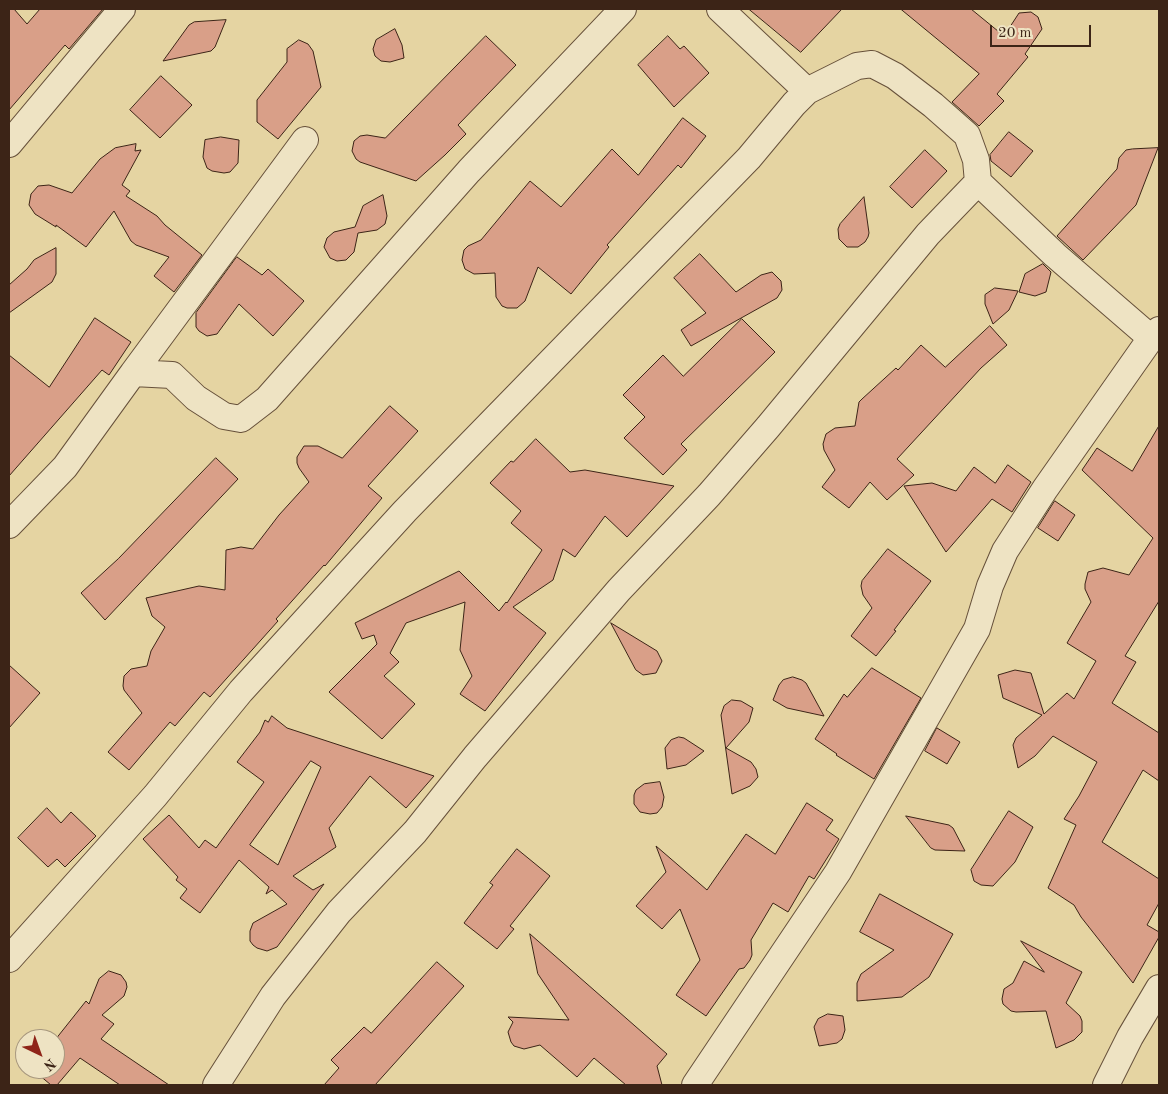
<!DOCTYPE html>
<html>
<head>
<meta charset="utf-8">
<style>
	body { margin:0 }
	#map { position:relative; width:1168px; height:1094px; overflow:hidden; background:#e5d4a2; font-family:"Old Standard TT",serif }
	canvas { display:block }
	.frame { position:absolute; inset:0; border:10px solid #3c2417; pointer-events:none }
	.north { position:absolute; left:15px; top:1029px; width:50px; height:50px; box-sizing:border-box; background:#eee3c3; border:1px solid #a7977e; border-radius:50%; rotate:138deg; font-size:14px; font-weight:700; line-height:20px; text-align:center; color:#3c2417 }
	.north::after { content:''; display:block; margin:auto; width:18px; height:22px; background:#8f2418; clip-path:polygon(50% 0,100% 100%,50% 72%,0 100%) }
	.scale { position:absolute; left:990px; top:25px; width:101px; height:22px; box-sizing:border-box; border:2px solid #3c2417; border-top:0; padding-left:6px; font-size:15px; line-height:18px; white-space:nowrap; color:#3c2417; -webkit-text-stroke:4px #eee3c3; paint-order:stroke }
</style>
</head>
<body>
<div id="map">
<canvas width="1168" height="1094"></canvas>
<div class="frame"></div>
<div class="north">N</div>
<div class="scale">20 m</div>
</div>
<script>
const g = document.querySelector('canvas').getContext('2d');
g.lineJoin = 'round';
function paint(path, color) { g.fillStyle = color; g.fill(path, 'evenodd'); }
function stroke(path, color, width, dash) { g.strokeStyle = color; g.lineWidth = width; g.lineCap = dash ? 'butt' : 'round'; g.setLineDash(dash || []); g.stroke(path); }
const building = new Path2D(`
	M9,9H14L27,24L40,9H103L69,49L65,45L9,110Z
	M749,9H842L801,52Z
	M901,9H971L1004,36L1019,13L1031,12L1038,17L1042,29L1025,54L1028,57L997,94L1004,101L979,126L952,102L979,74Z
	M226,20L215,47L211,51L163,61L189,25L194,22Z
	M395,29L402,45L404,58L390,62L381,61L375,56L373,49L376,40Z
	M486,36L516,65L458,125L466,134L445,155L416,181L360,162L356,159L352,151L354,141L360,136L367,135L385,138Z
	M668,36L680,49L684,46L709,73L674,107L638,65Z
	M299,40L308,44L313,51L321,87L278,139L257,122V100L287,62V49Z
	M161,76L192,105L160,138L130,110Z
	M683,118L706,136L681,168L678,165L607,245L609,247L571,294L538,267L525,301L517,308H507L502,306L496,297L495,273L474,274L465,269L462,260L464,250L468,246L481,240L530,181L561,207L612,149L638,175Z
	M1009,132L1033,151L1011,177L991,161L990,155Z
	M221,137L239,140L238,163L230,172L224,173L212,171L207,168L203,157L205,140Z
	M136,144L135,151L141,150L122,185L130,191L126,196L157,216L165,225L202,255L174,292L154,276L169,257L136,245L131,241L114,211L86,247L56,225V227L35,214L29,205L31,194L38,186L49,185L72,193L100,159L115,148Z
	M1158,148L1136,205L1083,260L1057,236L1117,169L1119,158L1126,150L1132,149Z
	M925,150L947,171L912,208L890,187Z
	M383,195L387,216L385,224L377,230L358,233L354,252L346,260L337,261L330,258L324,247L327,238L334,232L355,227L363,206Z
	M864,197L869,233L868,237L865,242L858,247H847L839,239L838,229L840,224Z
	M56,248V274L52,282L9,313V285L27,269L34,260Z
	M700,254L736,292L761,275L772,272L781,281L782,290L777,298L691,346L681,330L706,313L674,278Z
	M237,257L262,275L268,269L304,301L273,336L239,304L217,334L207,336L199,331L196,327V313Z
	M1043,264L1051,272L1046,292L1035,296L1019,292L1025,274Z
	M995,288L1018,291L1009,310L993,324L985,304V295Z
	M95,318L131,342L109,375L102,370L9,476V355L49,387Z
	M742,319L775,352L681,444L687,450L663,475L624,438L645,417L623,395L663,355L683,376Z
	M990,326L1007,345L981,368L897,459L914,475L887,500L870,482L849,508L822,487L835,470L824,450L823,444L826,434L835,428L855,426L859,402L862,399L896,368L898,370L921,345L945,367Z
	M390,406L418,431L368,486L382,498L325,566L324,565L276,619L278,621L210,697L204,692L175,726L170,722L129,770L108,752L142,713L124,690L123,686L124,676L131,669L147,666L151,651L165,627L152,616L146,598L199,586L225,590L226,550L241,547L253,549L279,515L309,482L299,468L297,463V457L304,446H318L342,458Z
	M1159,426V601L1125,656L1136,662L1112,703L1159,733V781L1143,770L1102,842L1159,879V903L1147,925L1159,932V937L1133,983L1081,917L1074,905L1048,888L1076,825L1064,819L1079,796L1097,762L1053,736L1035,756L1018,768L1013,745L1016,738L1042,715L1003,698L998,675L1015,670L1031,673L1044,714L1067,693L1074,699L1096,661L1067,643L1091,602L1085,589V584L1088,572L1103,568L1129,575L1153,538L1082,470L1097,448L1132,471Z
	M536,439L570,472L585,470L674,486L627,537L605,516L575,557L563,549L553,580L513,607L546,633L485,711L460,694L472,676L460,650L465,602L406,623L390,653L399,662L384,676L415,704L382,739L329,692L377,644L374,635L362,639L355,623L459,571L499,611L506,602L507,603L542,550L511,523L521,511L490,483L511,461L513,462Z
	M216,458L238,479L105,620L81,593L118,559Z
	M1008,465L1031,482L1012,512L992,499L946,552L904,486L932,483L956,491L974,467L995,483Z
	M1055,501L1075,515L1058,541L1038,528Z
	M888,549L931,581L894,630L896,631L876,656L851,636L872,608L863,595L861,586L862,581Z
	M611,623L657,651L662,661L656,673L643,675L636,670Z
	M9,665L40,693L9,728Z
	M872,668L921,698L874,779L836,755L837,754L815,739L844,694L847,697Z
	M793,677L802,680L806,683L824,716L787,708L773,700L779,685L783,680Z
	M732,700L741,701L753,708L749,722L726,748L751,762L756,769L758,777L750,786L732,794L721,715L724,706Z
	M272,716L287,728L434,776L406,808L370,776L329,828L336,847L293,876L313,890L324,884L277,947L267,951L257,948L253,945L250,941V931L253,923L287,904L272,890L266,894L269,887L239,860L200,913L180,898L187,889L176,880L178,877L143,839L169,815L199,848L205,840L216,848L264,782L237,762L260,732L265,720L268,722ZM311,761L321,767L278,865L250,845Z
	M937,728L960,742L947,764L925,751Z
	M679,737L684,738L704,751L686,765L667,769L665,748L671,740Z
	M660,782L664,797L662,807L657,813L650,814L640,812L634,804V795L636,790L644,784Z
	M807,803L833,820L826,830L839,839L814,879L809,876L788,912L773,903L751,940L752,955L750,960L744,968L739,969L706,1016L676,995L700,960L680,909L662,929L636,906L666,872L656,846L707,890L746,834L775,854Z
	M47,808L61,823L71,812L96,836L65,867L57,859L48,867L18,838Z
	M1009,811L1033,827L1015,862L993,886L981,885L974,881L971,870Z
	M906,816L949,825L953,828L965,851L935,850L931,848Z
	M517,849L550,876L510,926L514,929L497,949L464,923L493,885L490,883Z
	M880,894L953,934L929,977L902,997L857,1001V983L861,974L894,950L860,932Z
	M530,934L667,1054L657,1066L662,1085H626L594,1058L577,1077L540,1045L524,1049L514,1046L511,1042L508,1032L513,1022L508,1017L569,1020L538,974Z
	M1021,941L1082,972L1066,1003L1080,1016L1082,1021V1032L1074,1040L1056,1048L1046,1011L1016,1012L1011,1011L1003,1004L1002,999L1004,989L1013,983L1024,961L1044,972Z
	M437,962L464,986L375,1085H324L339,1068L331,1060L364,1027L371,1033Z
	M109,971L121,975L126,982L127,987L124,996L102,1015L114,1024L101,1039L169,1085H120L80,1058L57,1085H51L32,1069H55V1040L86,1001L89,1004L99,979Z
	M828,1014L843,1016L845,1030L842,1039L837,1043L819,1046L814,1027L818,1019Z`);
const minor = new Path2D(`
	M720,9L807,91
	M9,144L122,9
	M133,373L305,140
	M9,525L65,467L133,373L172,375L196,398L224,416L241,419L267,399L469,171L623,9
	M9,959L155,796L241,691L405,511L749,158L794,104L807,91L857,66L872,64L895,76L933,105L967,135L976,160L978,182L1055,255L1151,338
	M216,1085L273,996L339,912L415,832L475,757L619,590L709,495L768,427L928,234L978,182
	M695,1085L838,872L977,629L990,586L1005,551L1045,489L1151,338L1159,330
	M1106,1085L1130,1037L1159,988`);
paint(building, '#d99f88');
stroke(building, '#3c2417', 1);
stroke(minor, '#66503a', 28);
stroke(minor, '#eee3c3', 26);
</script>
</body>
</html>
